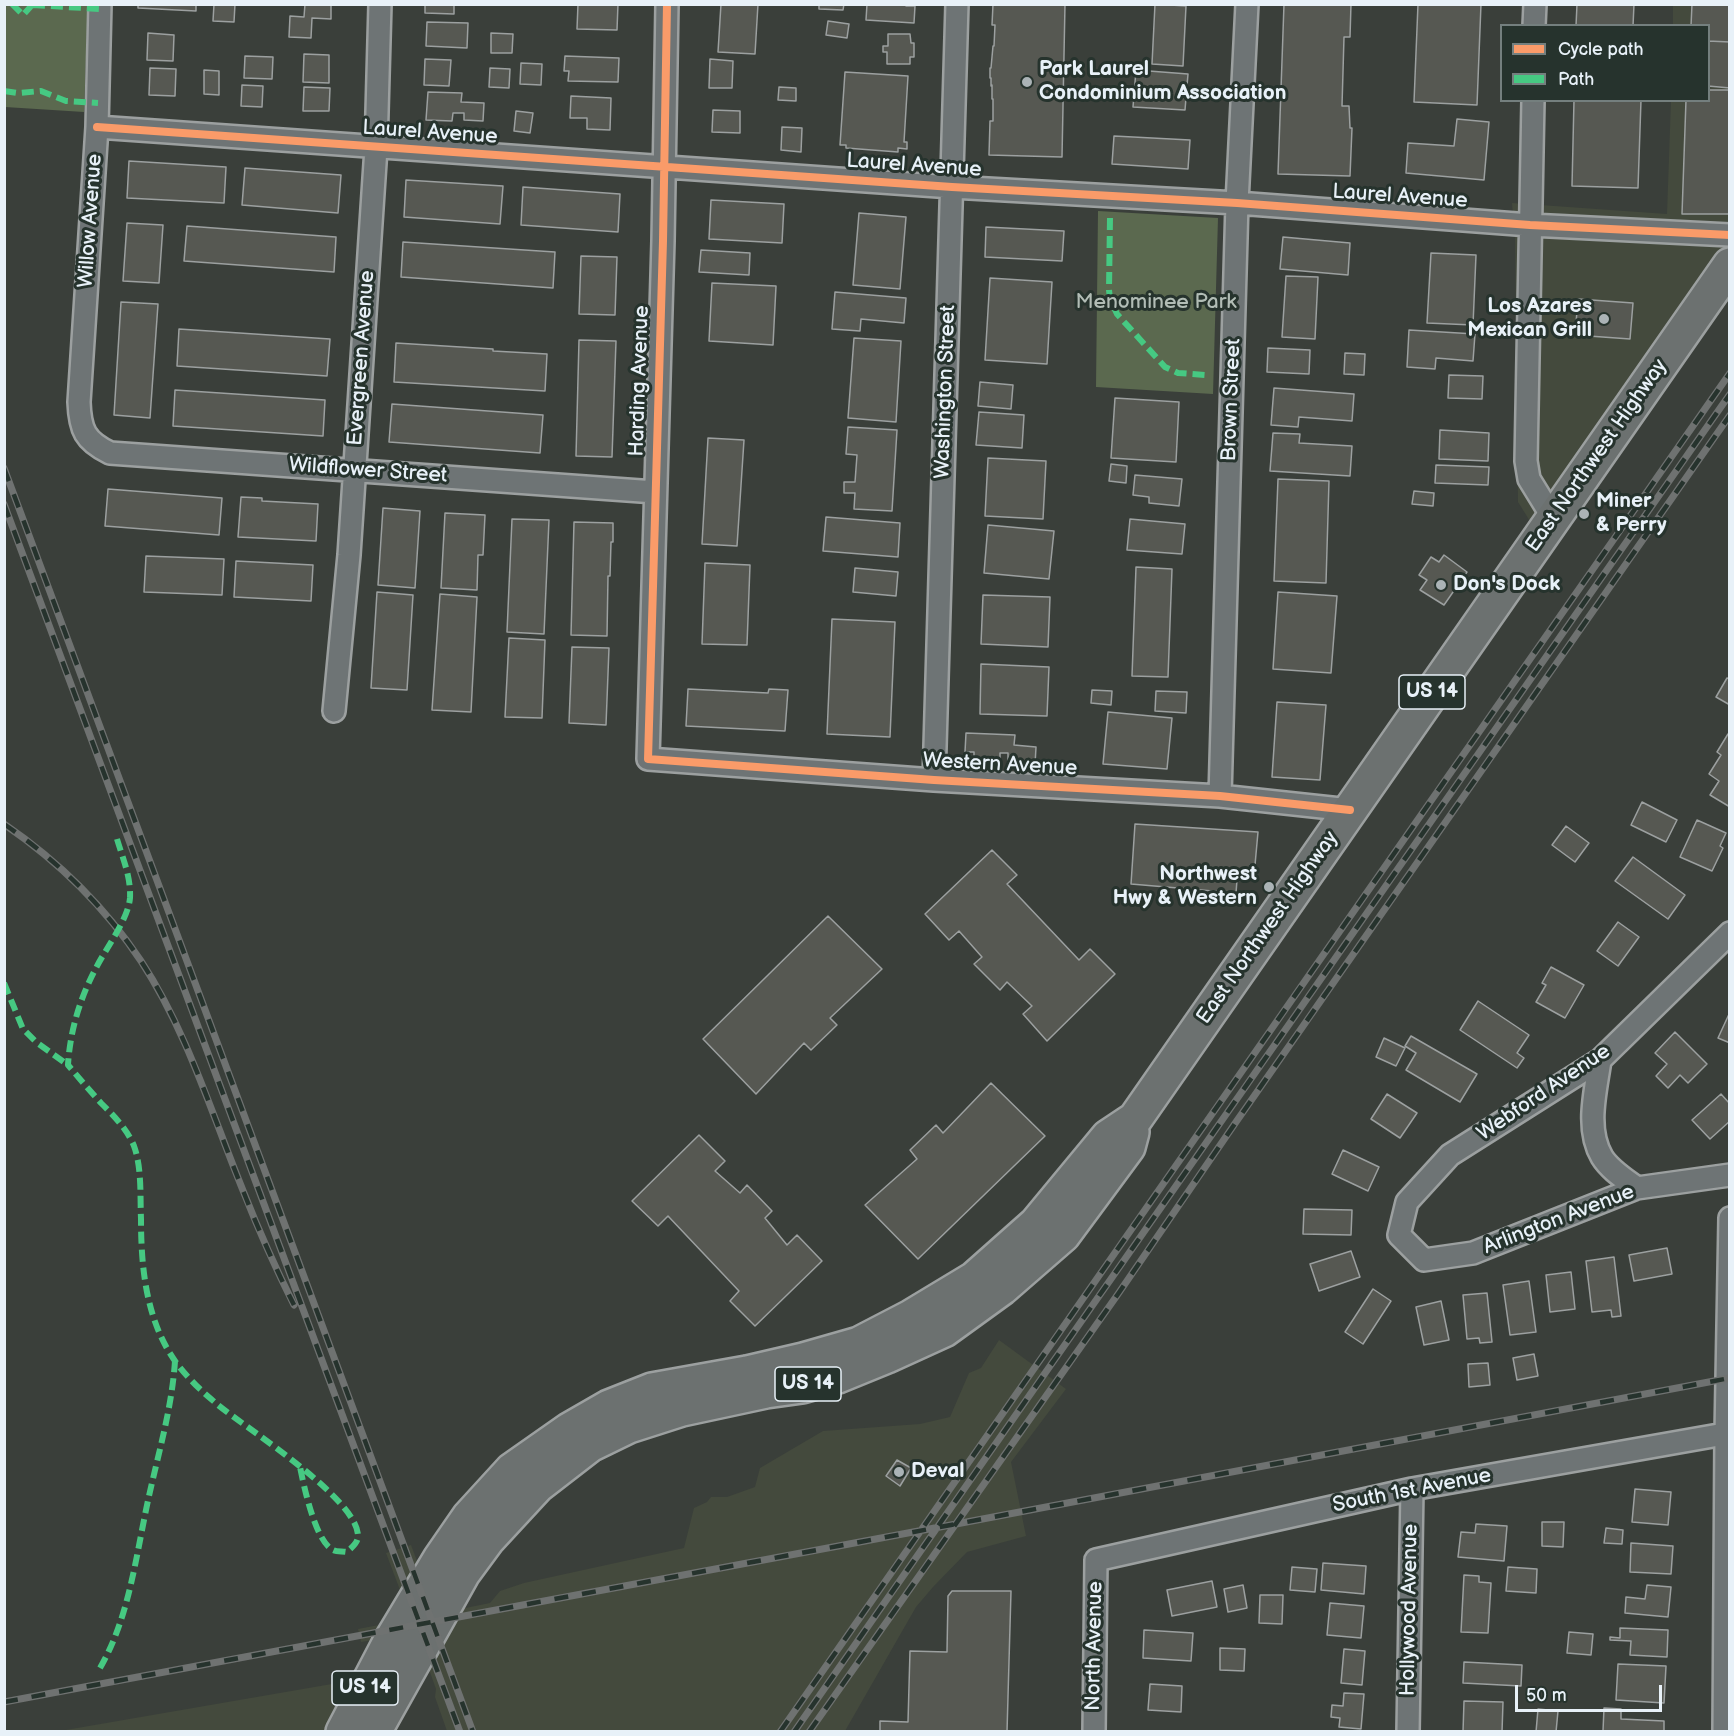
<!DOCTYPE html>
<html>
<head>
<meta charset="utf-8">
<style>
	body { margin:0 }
	#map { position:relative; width:1734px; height:1736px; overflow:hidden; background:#3a3f3a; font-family:"Balsamiq Sans",sans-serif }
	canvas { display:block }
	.frame { position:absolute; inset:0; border:6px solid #e8f1f8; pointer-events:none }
	.legend { position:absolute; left:1500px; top:24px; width:210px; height:78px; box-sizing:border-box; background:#26332d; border:2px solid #747f7e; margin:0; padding:8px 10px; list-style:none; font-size:18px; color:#e8f1f8 }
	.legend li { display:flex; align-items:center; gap:12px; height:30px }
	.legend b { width:30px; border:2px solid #747f7e }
	.scale { position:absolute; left:1515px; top:1685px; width:147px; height:27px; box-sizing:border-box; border:3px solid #e8f1f8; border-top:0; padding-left:8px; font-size:18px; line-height:21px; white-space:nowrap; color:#e8f1f8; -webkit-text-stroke:4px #26332d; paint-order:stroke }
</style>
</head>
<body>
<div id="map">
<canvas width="1734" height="1736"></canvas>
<div class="frame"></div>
<ul class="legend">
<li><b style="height:8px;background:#fa9b69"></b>Cycle path</li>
<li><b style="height:8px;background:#46c982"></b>Path</li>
</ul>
<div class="scale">50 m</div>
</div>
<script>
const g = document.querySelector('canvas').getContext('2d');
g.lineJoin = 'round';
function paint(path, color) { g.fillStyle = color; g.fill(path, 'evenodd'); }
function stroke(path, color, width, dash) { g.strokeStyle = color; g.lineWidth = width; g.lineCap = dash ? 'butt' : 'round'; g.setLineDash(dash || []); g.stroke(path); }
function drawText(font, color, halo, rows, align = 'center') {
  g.font = font + ' "Balsamiq Sans",sans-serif'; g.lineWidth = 6; g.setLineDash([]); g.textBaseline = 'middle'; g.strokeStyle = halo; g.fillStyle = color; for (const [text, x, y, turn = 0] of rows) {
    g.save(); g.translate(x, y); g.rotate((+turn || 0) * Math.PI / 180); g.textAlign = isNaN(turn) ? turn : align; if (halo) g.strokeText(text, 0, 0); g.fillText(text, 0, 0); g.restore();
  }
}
const built = new Path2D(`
	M1673,5H1729V241L1533,526L1518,502L1515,237L1512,203L1667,214L1671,101L1708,100V26L1673,25Z
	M999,1340L1066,1389L1011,1462L1026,1536L967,1552L933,1587L916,1607L845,1731H447L435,1697L436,1689L422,1650L398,1636L361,1642L358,1629L389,1623L403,1598L386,1553L411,1545L429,1593L456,1610L490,1603L500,1591L524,1583L684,1548L694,1508L707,1502L711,1497H727L755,1487L760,1468L823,1431L920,1424L950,1417L969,1373L981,1368Z
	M355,1680L331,1731H60Z`);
const green = new Path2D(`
	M5,4L88,5L84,112L5,107Z
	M1098,211L1218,218L1213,394L1096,387Z`);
const building = new Path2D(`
	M138,4H196V11L138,8Z
	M214,4H235L234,22L213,21Z
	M305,4H331V19L312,18L311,38L289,37L290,16L304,17Z
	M425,4H454V14L425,13Z
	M578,4H618L617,30L577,29Z
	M721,4H758L755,54L718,52Z
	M819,4H844L843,10L819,9Z
	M867,4H906V6H915L914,23L866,20Z
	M993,4H1065L1062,157L989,155L990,121H993V99H992V85L991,86V78H990V68H991L993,46H994L995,25H992Z
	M1155,4L1186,6L1183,66L1152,64Z
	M1284,4H1351L1350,37H1344L1342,106H1349L1350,128H1352L1350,176L1278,174Z
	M1418,4H1481L1477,105L1414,102Z
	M1577,4H1634L1633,26H1576Z
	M1692,4H1730V42L1708,41V26H1691Z
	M828,21L849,24L847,38L826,35Z
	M427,22L468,23L467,48L426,46Z
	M148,33L174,35L173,61L147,60Z
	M491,33L513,34L512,53H491Z
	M888,34H910L911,43H914V57H910V64H887V52H883V46H888Z
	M1708,41L1730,42V88L1708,86Z
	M304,54L329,55V83L303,82Z
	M245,56L273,57L272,79L244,78Z
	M565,56L619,58L618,82L568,81L569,71H564Z
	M425,59L451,60L449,86L424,85Z
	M710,59L733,61L732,88H709Z
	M521,63L542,64L541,85L520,84Z
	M150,68L176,69L175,96L149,95Z
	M490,68L510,69L509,88L489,87Z
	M204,70L219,71V95L204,94Z
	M1136,70L1188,74L1185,110L1133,107Z
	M845,72L908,76L904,142H907V149L898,148V152L846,148V145H840Z
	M242,85L263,86L262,107L241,106Z
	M304,87L330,88L329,111H303Z
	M779,87L796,88V101L778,100Z
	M1708,90H1730V214H1682L1686,100H1708Z
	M428,92L462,93L461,102L484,103L483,121L464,120V113H453L452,121L426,120Z
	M571,96L611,98L610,130L587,129V118H570Z
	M1574,100H1641L1638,188L1572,186Z
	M713,110L740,111V133L712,132Z
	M516,111L533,113L530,133L514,131Z
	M1457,119L1489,122L1484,180L1406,173L1408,143L1454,146Z
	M782,127L802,128L801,152L781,150Z
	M1114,136L1190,140L1188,169L1112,164Z
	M129,161L226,167L224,203L127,198Z
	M245,168L341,175L338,213L242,205Z
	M406,180L503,186L500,224L404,217Z
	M523,187L620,194L618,232L521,225Z
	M711,200L784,204L782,243L709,239Z
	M859,213L906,217L900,289L853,285Z
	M127,223L163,225L159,283L123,281Z
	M187,226L336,237L334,272L184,261Z
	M986,227L1064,231L1062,261L985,257Z
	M1283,237L1350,243L1348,275L1280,269Z
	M403,242L555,252L553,288L401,277Z
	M701,250L750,253L749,275L699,272Z
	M1431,253L1476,255L1473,325L1427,323Z
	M581,256L617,257L615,315L579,314Z
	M1286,276L1318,277L1315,339L1282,337Z
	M990,278L1052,282L1047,364L985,360Z
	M712,283L776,286L773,345L709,341Z
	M835,292L906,298L904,323L861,319L860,331L832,329Z
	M1578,299L1633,303L1630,339L1575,335Z
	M121,302L158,304L150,418L114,415Z
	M179,329L330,339L327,376L177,366Z
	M1409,330L1475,334L1473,361L1436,358L1435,369L1407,367Z
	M854,338L901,341L896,422L848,418Z
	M579,340L616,341L612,457L576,456Z
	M396,343L493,349V351L547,354L545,391L394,382Z
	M1268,348L1310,350L1309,374L1267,372Z
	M1345,353L1365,354L1364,375L1344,374Z
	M1449,375L1483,376L1482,399L1448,398Z
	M980,382L1013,385L1011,409L978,406Z
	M1274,388L1354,394L1352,421L1299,417L1298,427L1271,425Z
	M175,390L325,400L323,436L173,426Z
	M1115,398L1179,402L1176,462L1111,458Z
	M392,404L543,415L540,453L389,442Z
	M979,412L1024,415L1022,448L976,445Z
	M848,427L897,430L892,511L854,509L855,493H844V482H855L857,455L846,454Z
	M1440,430L1489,433L1488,461L1439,459Z
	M1273,433L1300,434L1299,443L1352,446L1350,476L1270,471Z
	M708,438L744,440L737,546L702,544Z
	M988,458L1046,461L1043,519L985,516Z
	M1111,464L1127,466L1126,483L1109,481Z
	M1436,465L1489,467L1488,485L1435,483Z
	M1135,475L1182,479L1179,506L1149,503V497L1133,495Z
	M1278,479L1329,481L1326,583L1274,581Z
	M108,489L222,498L219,535L105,526Z
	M1414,491L1434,493L1433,506L1412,504Z
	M241,497L262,498V501L318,504L316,541L238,537Z
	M383,508L420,511L415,588L378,585Z
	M445,513L485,515L483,555H478L477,590L441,588Z
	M826,517L900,523L898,557L823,551Z
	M512,519L549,520L544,634L507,632Z
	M1130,519L1185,524L1182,554L1127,550Z
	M574,522L613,523V542H611L610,576H608L607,636L571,635Z
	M988,525L1054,531L1049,579L984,573Z
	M1444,555L1467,572L1444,605L1420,590L1427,580L1419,575L1431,557L1439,562Z
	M146,556L224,559L222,595L144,592Z
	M236,561L313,565L311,601L234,597Z
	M705,563L750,565L747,645L702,644Z
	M1136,567L1172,569L1168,677L1132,676Z
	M855,568L898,572L896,596L853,592Z
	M377,592L413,595L407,690L371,688Z
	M1278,592L1337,596L1331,673L1273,669Z
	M440,594L477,597L471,712L432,710Z
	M983,595L1050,597L1048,647L981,644Z
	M832,619L895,622L890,737L827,734Z
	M509,638L545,640L542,718L505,717Z
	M572,647L609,648L606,725L569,723Z
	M981,664L1049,667L1047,716L980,714Z
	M1727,678L1730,679V705L1716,697Z
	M688,689L768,693L769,689L788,690L785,731L686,726Z
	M1092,690L1112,691L1111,705L1091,703Z
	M1156,691L1187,692L1186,713L1155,711Z
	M1277,702L1326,705L1320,780L1272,777Z
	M1108,712L1172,718L1167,769L1103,764Z
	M966,733L1015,735L1014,745L1036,747L1035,765L1008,763V753H1000V764L974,763V752H965Z
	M1728,734L1730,735V807L1710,795L1719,781L1709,774L1721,755L1717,752Z
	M1642,802L1677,820L1666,842L1631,825Z
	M1697,820L1726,833L1720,846L1723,848L1712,871L1680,857Z
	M1135,824L1258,832L1255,865H1250L1249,871H1245L1244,881L1237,880L1236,893L1131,884Z
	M1566,826L1589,843L1575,862L1552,845Z
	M992,850L1017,875L1007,884L1079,960L1090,949L1115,974L1047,1041L1023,1014L1032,1006L1007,982L1000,990L974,964L982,957L959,931L949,940L925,914Z
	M1633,857L1685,895L1668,919L1615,881Z
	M828,916L882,969L830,1018L837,1025L811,1050L804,1043L756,1094L703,1039Z
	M1618,922L1639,937L1618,966L1597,951Z
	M1551,967L1584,985L1565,1018L1536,1002L1546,985L1542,983Z
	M1478,1001L1529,1035L1517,1053L1524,1058L1517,1068L1460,1030Z
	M1730,1012V1043L1718,1038Z
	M1675,1032L1707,1064L1688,1083L1680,1075L1668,1088L1656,1076L1667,1064L1655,1053Z
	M1411,1036L1477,1074L1460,1102L1406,1070L1416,1053L1405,1046Z
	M1384,1038L1405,1048L1396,1066L1376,1057Z
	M991,1083L1045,1136L918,1259L865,1205L917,1159L910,1150L936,1125L943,1133Z
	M1387,1094L1417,1113L1400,1138L1371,1119Z
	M1721,1094L1730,1104V1121L1710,1139L1692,1120Z
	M699,1135L725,1161L715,1171L740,1193L747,1185L772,1211L765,1218L787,1245L797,1235L822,1261L755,1326L730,1301L739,1291L668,1216L658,1226L632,1201Z
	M1343,1150L1379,1167L1368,1191L1332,1174Z
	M1304,1209L1352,1210L1351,1235L1303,1234Z
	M1667,1248L1672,1274L1634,1281L1629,1255Z
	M1351,1251L1360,1277L1319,1291L1310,1264Z
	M1614,1257L1621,1316L1612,1317L1611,1310L1592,1312L1586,1261Z
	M1571,1272L1575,1309L1550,1312L1546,1275Z
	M1529,1281L1536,1332L1510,1335L1503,1285Z
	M1373,1289L1391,1301L1363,1344L1345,1332Z
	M1487,1293L1492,1342L1480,1343L1479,1338L1467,1339L1463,1295Z
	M1441,1301L1449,1340L1424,1345L1416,1307Z
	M1534,1354L1538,1376L1517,1380L1513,1358Z
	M1488,1363L1490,1385L1469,1387L1468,1364Z
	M897,1460L911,1468L900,1486L886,1476Z
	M1635,1489L1671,1492L1668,1525L1632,1522Z
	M1542,1522H1564L1563,1547L1542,1546Z
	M1476,1524L1507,1526L1504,1561L1458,1557L1461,1532L1475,1533Z
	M1606,1528L1623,1530L1622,1544L1604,1543Z
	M1631,1543L1673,1546L1671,1574L1630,1572Z
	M1323,1563L1366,1566L1364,1594L1321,1590Z
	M1292,1567L1317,1569L1315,1592L1290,1590Z
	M1508,1567L1537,1569L1536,1593L1506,1591Z
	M1464,1575L1479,1576V1582L1491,1583L1488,1633L1461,1632Z
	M1212,1581L1217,1607L1172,1616L1167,1590Z
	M1243,1585L1247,1608L1228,1612L1224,1589Z
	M1647,1585L1671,1587L1668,1617L1625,1613L1626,1597L1645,1599Z
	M952,1591H1011L1007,1732H880V1721L908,1722L910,1651L947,1652L948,1596Z
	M1260,1595H1283L1282,1624L1259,1623Z
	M1330,1603L1364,1606L1361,1638L1327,1635Z
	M1620,1628L1668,1630L1667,1657L1630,1655L1631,1641L1610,1640V1637L1620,1638Z
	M1144,1630L1193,1633L1191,1661L1143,1658Z
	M1569,1632L1593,1634L1591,1655L1567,1653Z
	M1220,1648L1245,1649L1244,1671L1220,1670Z
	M1344,1649L1365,1651L1362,1685L1341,1683Z
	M1464,1662L1522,1665L1521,1686L1463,1683Z
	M1618,1664L1666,1666L1664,1703L1616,1700Z
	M1150,1684L1182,1686L1181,1712L1148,1710Z
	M1344,1693L1364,1694L1361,1729L1339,1727L1340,1718L1331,1717L1332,1705L1343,1706Z
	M1464,1701L1503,1702L1502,1732H1463Z
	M1604,1708L1621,1709V1719L1664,1721V1732L1603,1731Z
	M1538,1709L1558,1711L1556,1732H1536Z`);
const minor = new Path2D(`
	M100,4L97,127L79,402C80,430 85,441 110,453L655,492
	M667,4L663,241L648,759L934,780L1220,796L1350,810
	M1534,26L1535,4
	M1533,100L1526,461L1529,479L1553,518
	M97,127L952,187L1237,203L1530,225L1730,235
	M334,711L349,555L376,148L380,4
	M934,780L957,4
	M1220,796L1237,203L1247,4
	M1730,933L1600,1060L1450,1155L1407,1202L1399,1235L1424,1260L1473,1253L1637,1188L1730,1175
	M1600,1060C1596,1090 1585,1128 1602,1157C1610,1170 1625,1179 1637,1188
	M1094,1732L1096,1560L1412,1489L1730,1433
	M1408,1732L1412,1489
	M1724,1732L1726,1434L1730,1218`);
const primary = new Path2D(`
	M343,1732L389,1644L440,1559L469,1517L512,1470L569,1430L609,1407L652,1390L747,1373L803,1360L859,1344L911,1317L974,1279L1036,1224L1108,1137L1135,1119L1730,265
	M374,1732L463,1573L488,1539L537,1486L590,1445L629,1426L682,1409L766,1391L802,1386L838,1376L887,1356L944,1330L1002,1288L1063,1235L1128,1147L1132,1132`);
const rail = new Path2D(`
	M4,468L473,1732
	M4,504L460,1732
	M4,824C58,861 105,907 141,961C188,1033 212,1115 244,1193C259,1231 276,1269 294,1305
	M4,1702L956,1524L1730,1378
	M780,1732L1730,373
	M794,1732L1730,394
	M809,1732L1118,1294L1236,1122L1730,415`);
const quiet = new Path2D(`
	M12,4L23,15L33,4
	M33,5L100,9
	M4,91L18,93L41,91L66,101L98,103
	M1110,218L1109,290L1110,299L1117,314L1165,367L1178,373L1206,375
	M117,839C123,859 131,877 130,898C128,920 106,948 96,968C80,998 70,1031 68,1065C79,1078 90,1091 101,1103C114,1116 127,1129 134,1146C142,1168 140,1196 141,1219C141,1276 148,1337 191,1380C199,1389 209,1397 218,1405C246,1428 360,1500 358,1537C357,1544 352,1547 347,1552C343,1551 337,1552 333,1550C315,1541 304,1486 300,1467
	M4,983L23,1029L36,1042L68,1065
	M100,1668C130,1616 136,1554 149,1496C159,1451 172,1407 175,1361`);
const cycleway = new Path2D(`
	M667,4L663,241L648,759L934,780L1220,796L1350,810
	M97,127L952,187L1237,203L1530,225L1730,235`);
const markers = [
	[1027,82,6,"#abb3b6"],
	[1604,319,6,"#abb3b6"],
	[1584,514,6,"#abb3b6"],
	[1441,585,6,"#abb3b6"],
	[1269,887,6,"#abb3b6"],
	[899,1472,6,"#abb3b6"]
];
const shields = [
	[1432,692,66],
	[808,1384,66],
	[365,1688,66]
];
const shieldNames = [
	["US 14",1432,692],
	["US 14",808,1384],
	["US 14",365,1688]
];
const poiNames = [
	["Park Laurel",1039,70],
	["Condominium Association",1039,94],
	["Los Azares",1592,307,"right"],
	["Mexican Grill",1592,331,"right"],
	["Miner",1596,502],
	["& Perry",1596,526],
	["Don's Dock",1453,585],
	["Northwest",1257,875,"right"],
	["Hwy & Western",1257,899,"right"],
	["Deval",911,1472]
];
const streetNames = [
	["Laurel Avenue",430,133,4],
	["Laurel Avenue",914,166,4],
	["Laurel Avenue",1400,197,4],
	["Willow Avenue",91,221,-86],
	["Evergreen Avenue",362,358,-86],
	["Harding Avenue",640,381,-88],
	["Washington Street",946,392,-88],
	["Brown Street",1232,400,-88],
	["East Northwest Highway",1597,456,-55],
	["Wildflower Street",368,471,4],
	["Western Avenue",1000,765,3],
	["East Northwest Highway",1268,928,-55],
	["Webford Avenue",1544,1093,-34],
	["Arlington Avenue",1559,1220,-21],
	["South 1st Avenue",1412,1491,-11],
	["Hollywood Avenue",1410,1610,-89],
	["North Avenue",1095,1646,-89]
];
const parkNames = [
	["Menominee Park",1156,303]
];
paint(built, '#444a3d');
paint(green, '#5b694f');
paint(building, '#565852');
stroke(building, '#9ca0a0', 1.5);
stroke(minor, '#9ca0a0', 26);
stroke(primary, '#9ca0a0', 38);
stroke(minor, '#6e7475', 21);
stroke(primary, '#6c7170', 33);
stroke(rail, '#6f7271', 7);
stroke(rail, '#26332d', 4.5, [14]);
stroke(quiet, '#46c982', 6, [12, 6]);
stroke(cycleway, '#fa9b69', 8);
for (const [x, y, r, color] of markers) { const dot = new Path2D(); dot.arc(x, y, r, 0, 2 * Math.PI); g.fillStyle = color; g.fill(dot); stroke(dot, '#26332d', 2); }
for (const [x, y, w] of shields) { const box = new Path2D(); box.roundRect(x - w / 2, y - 17, w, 34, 4.5); g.fillStyle = '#26332d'; g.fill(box); stroke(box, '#e8f1f8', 1.5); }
drawText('bold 20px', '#e8f1f8', null, shieldNames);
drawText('bold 21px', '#e8f1f8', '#26332d', poiNames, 'left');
drawText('21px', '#e8f1f8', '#26332d', streetNames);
drawText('21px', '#b2bdb6', '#26332d', parkNames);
</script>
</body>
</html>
